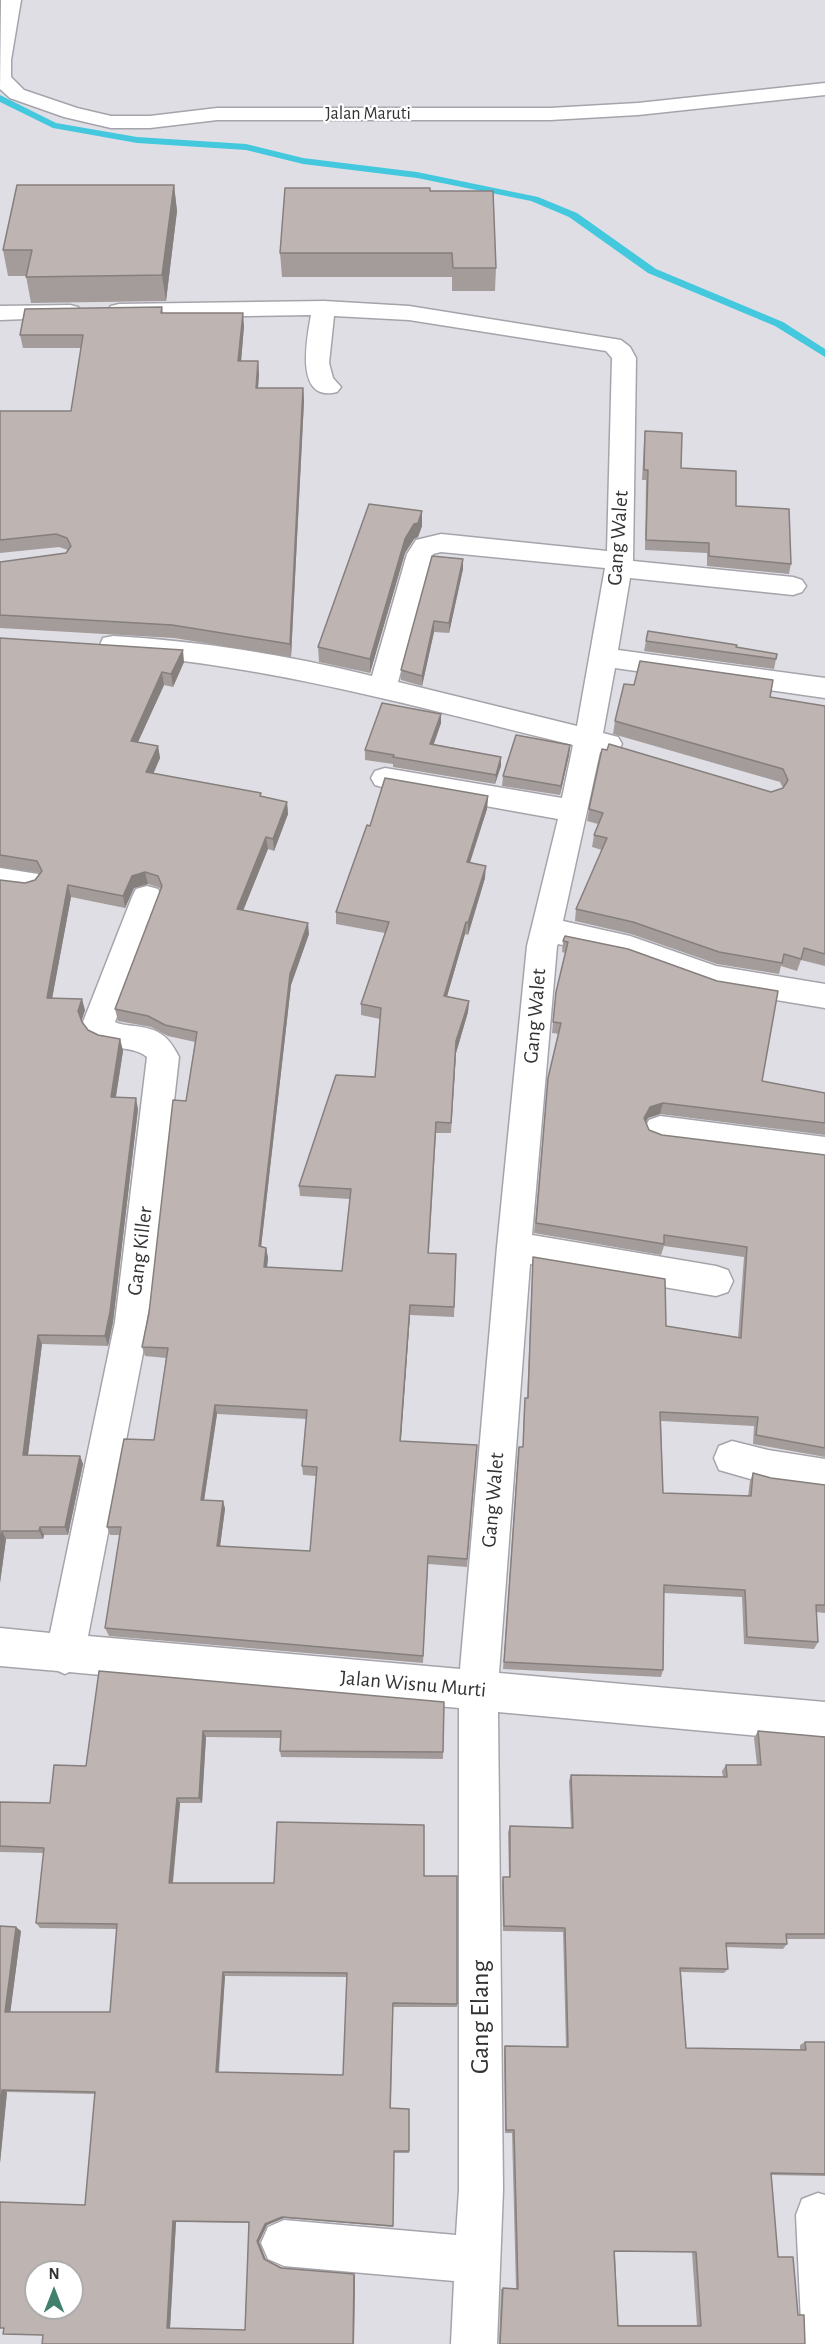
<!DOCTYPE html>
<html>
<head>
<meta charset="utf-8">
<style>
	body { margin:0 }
	#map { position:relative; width:825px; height:2344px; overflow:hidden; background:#e0dee5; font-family:"Alegreya Sans",sans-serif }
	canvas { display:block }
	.north { position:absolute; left:24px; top:2260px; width:60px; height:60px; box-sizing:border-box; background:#fff; border:2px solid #adadae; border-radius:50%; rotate:0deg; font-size:16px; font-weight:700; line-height:24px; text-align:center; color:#333235 }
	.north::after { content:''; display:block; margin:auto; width:21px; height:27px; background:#41806d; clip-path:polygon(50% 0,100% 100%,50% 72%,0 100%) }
</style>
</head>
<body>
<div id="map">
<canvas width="825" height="2344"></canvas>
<div class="north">N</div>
</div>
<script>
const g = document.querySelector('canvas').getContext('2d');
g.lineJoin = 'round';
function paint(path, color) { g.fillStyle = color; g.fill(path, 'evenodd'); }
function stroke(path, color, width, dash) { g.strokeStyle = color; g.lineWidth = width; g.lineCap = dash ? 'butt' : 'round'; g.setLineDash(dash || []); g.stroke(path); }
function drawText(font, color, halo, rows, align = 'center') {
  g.font = font + ' "Alegreya Sans",sans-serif'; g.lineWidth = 4.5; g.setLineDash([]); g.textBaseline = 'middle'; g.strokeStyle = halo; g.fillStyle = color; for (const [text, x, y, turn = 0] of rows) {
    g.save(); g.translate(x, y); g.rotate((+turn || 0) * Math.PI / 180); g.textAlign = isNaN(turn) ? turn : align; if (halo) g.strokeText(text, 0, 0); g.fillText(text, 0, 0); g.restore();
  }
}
const stream = new Path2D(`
	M0,95L56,123L137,137L246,144L303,158L417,172L538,197L577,213L656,269L783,322L825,349V357L775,326L648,273L569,217L531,201L417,178L303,164L246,150L137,143L53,128L0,102Z`);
const minor = new Path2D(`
	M1,0H21L11,60V77L24,90L77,108L111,116H150L217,108H550L638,103L825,83V95L638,115L550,120H217L150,128H111L64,117L10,98L0,89Z
	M324,301L409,306L621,340L630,347L636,358L633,561L793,577L802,580L806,586L802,592L793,595L630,578L618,650L825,678V698L615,668L603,733L618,737L622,744L618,751L608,754L600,752L563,921L630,936L716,966L825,984V1008L715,990L627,959L558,944L557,946L532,1235L716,1266L728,1270L733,1281L728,1292L716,1296L530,1264L499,1673L825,1702V1742L498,1712L503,2190L497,2344H451L454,2281L284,2266L268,2259L261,2243L268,2227L284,2220L456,2235L459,2190V1708L69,1672L65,1674L58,1671L0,1666V1628L50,1633L115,1322L147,1057C128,1041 89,1056 83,1022L132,897L136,889L147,886L158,889L162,897L115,1022C121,1025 127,1025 134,1026C159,1029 168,1035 179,1057L149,1322L88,1636L460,1669L497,1247L527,946L558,819L385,788L375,785L371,778L375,771L385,768L562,798L573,745C421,708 270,665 113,654L103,652L100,645L103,638L113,636C200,641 288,655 372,676L407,554L416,540L441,534L607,551L612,358L606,351L409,320L334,316L329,363L333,378L341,387L337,392C294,403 307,338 311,315L119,318L111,316L107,311L111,306L119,304ZM441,552L605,568L577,726L398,682L433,554Z
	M70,305L78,307L82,312L78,317L0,320V306Z
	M0,868L38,874L43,882L38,890L28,893L0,890Z
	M660,1116L825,1137V1165L660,1144L649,1140L644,1130L649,1120Z
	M732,1441L768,1450L825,1459V1493L768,1484L719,1470L714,1458L719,1446Z
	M818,2193L825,2195V2344H802L796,2215L802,2199Z`);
const wall = new Path2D(`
	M174,185L177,211L166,301L31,303L26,276H8L3,250Z
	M430,191L496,268L495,291H452V277H282L280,253Z
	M162,307L163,313L244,326L241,361H258L259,374L258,388H303L304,401L291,657L174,638L0,628V562L66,553L68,550L59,547L0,553V411H71L81,348H23L20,335Z
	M645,431L681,468L736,506L791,564L789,574L707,566V553L645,550L646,480H642L644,441Z
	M422,511V526L418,537L414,539L405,553L370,673L319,662L318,647Z
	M463,559V569L449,633L434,632L422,686L401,680V670Z
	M0,638L184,662L173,687L164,685L138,742L158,746L160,758L153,773L287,802L288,814L274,851L268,849L243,910L309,934L291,985L261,1247L266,1248L268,1258L267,1267L342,1271L350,1199L300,1196L299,1186L375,1077L380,1019L361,1015V1004L385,933L336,924V912L370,826L488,796L487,809L470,863L485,878L468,935L465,934L447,996L469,1001L468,1012L456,1053L451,1133H436L429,1253L456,1254L454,1317L410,1315L401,1441L477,1445L467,1567L428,1564L423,1663L109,1636L105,1628L120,1535H110L107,1527L154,1440L166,1358L145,1356L142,1347L186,1101L195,1042L168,1036L151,1027L118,1021L115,1009L161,890L160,888L148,884L134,888L125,908L71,897L52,998L85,1010L81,1021L88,1030L98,1035L120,1039L123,1051L116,1097L138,1109L113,1322L108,1346L42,1344L28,1455L80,1456L83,1464L68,1535H44L43,1539H6L0,1583L25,883L35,880L40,873L0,867ZM217,1414L307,1419L302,1466L303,1475L316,1476L310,1551L220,1546L225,1509L223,1501L204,1500Z
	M646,641L736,647L777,654L774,669L644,651Z
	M634,685L770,697L825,706V966L801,960L797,971L781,966L779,974L717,964L631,934L575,921L576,909L602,850L592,847L594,835L598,824L587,821L589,809L771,792L783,788L780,782L613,734L615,721Z
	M441,723L434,744L501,757V766L495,784L393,767V764L365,760V750Z
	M570,745L569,755L560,795L502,786L503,776Z
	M565,936L762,1081L825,1093V1135L660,1114L648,1118L646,1122L649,1130L662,1135L825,1155V1457L753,1444L754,1426L661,1421L663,1493L748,1496L750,1481L753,1473L771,1478L825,1485V1613L816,1612L818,1642L814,1649L744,1644L742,1597L664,1593L663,1670L661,1677L503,1669L518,1455L519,1447H523L524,1407L525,1398H527L533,1257L666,1326L738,1337L744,1257L664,1246L661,1255L534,1233L548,1078L559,1034L552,1033L556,992L565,953L562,952L563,941Z
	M99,1671L444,1702L443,1759L281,1757L280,1751V1738L206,1737L202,1803H180L173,1883H274L424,1876L457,2004V2007H393L391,2108L409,2111V2153H394L393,2227L284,2218L267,2225L259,2242L266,2260L283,2268L355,2275L354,2344L43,2335L4,2328L85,2205L95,2094L7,2092L0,2163V1926L21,1931L10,2012H110L117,1929L40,1928L36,1923L44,1853L0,1852V1802L50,1803L86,1766ZM225,1976L347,1977L343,2075L219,2072ZM176,2222L249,2223L245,2330L170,2328Z
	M758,1731L825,1737V1939H787V1944L783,1949L726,1947L728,1969L724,1973L681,1972L686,2048L800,2050V2045L805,2042H825V2176L771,2175L778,2257L798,2315L805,2344H499L501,2289H516L512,2133H505L504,2049L505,2046L566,2047L563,1932L503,1931L502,1882L503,1877H509L508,1832L510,1826L571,1828L569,1781L571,1775L723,1777L722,1771L726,1765H757L754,1738ZM615,2251L692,2252L697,2325H618Z`);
const shadedWall = new Path2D(`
	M174,185L177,211L166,301L162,275Z
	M243,313L244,326L240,374L238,361Z
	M258,361L259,374L257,401L256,388Z
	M303,388L304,401L291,657L290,644Z
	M422,511V526L418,537L414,539L405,553L370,673V659L405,539Z
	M463,559V569L449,633V623Z
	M434,621V632L422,686V676Z
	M183,650L184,662L173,687L171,674Z
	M162,672L164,685L133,753L131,741Z
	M441,714V723L430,754V744Z
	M570,745L569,755L560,795L561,786Z
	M158,746L160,758L149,784L146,772Z
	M501,757V766L495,784L496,775Z
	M488,796L487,809L466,874L467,862Z
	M287,802L288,814L274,851L273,839Z
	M266,837L268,849L239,921L237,909Z
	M486,866L485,878L468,935V923Z
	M145,872L148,884L134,888L125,908L123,896L132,876Z
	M68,885L71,897L50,1010L47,998Z
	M466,922L465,934L444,1007V996Z
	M308,923L309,934L291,985L260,1256L259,1246L290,974Z
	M82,999L85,1010L81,1023L78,1011Z
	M469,1001L468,1012L456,1053L451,1133L456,1041Z
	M120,1039L123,1051L114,1108L111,1097Z
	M136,1098L138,1109L113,1322L108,1346L105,1336Z
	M663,1103L660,1114L648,1118L642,1129L644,1118L650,1107Z
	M266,1248L268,1258L266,1277L264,1267Z
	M410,1305V1315L400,1450V1441Z
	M38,1335L42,1344L27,1463L23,1455Z
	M215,1405L217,1414L203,1508L201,1500Z
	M80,1456L83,1464L68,1535L65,1527Z
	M223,1501L225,1509L219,1554L217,1546Z
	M40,1527L44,1535L43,1539L39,1531Z
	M2,1531L6,1539L0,1583V1545Z
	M203,1731L206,1737L202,1803L199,1798Z
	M177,1798L180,1803L172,1888L169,1883Z
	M16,1927L21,1931L10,2015L5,2012Z
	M223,1972L225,1976L218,2075L216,2072Z
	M2,2090L7,2092L0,2163V2111Z
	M282,2217L284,2218L267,2225L259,2242L266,2260L264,2259L257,2241L265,2224Z
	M173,2221L176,2222L170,2328H167Z
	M354,2274L355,2275L354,2344H353Z`);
const building = new Path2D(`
	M17,185H174L162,275L26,277L32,250H3Z
	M285,188H430V191H493L496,268H453L452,253H280Z
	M162,307L161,313H243L238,361H258L256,388H303L290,644L172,625L0,615V562L66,553L71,546L67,538L56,534L0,540V411H71L83,335H20L25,309Z
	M645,431L682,433L681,468L736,471V506L789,509L791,564L709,556V543L646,540L648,470H644Z
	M369,504L422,511L418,523L414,524L405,539L370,659L318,647Z
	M432,556L463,559L449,623L434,621L422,676L401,670Z
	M648,631L737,645L736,647L777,654L776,659L646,641Z
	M0,638L183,650L171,674L162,672L131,741L158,746L146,772L261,793L260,796L287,802L273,839L266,837L237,909L308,923L290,974L259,1246L266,1248L264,1267L342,1271L351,1189L299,1186L336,1075L375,1077L381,1008L361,1004L389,922L336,912L367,825L370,826L385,778L488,796L467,862L486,866L468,923L466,922L444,996L469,1001L456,1041L451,1123L436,1122L428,1253L456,1254L454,1307L410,1305L400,1441L477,1445L467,1559L428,1556L423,1656L105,1628L121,1527H107L124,1439L154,1440L168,1348L142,1347L149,1313L173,1100L186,1101L197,1032L165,1025L148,1016L115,1009L162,886L158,876L145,872L132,876L123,896L68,885L47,998L82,999L78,1011L82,1022L88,1030L98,1035L120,1039L111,1097L136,1098L110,1312L105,1336L38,1335L23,1455L80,1456L65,1527H40L39,1531H2L0,1545V880L25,883L35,880L42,871L37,861L0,855ZM215,1405L307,1410L302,1466L317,1467L310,1551L217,1546L223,1501L201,1500Z
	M640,661L773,680L770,697L825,706V954L804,948L801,959L784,954L782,963L719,952L633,922L576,909L607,838L594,835L603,813L589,809L602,749L607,750L609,744L771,792L783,788L788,780L783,769L615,721L624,684L634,685Z
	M382,703L441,714L430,744L501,757L496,775L393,757L394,755L365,750Z
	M516,735L570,745L561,786L503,776Z
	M565,936L628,949L717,981L778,991L762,1081L825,1093V1123L663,1103L650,1107L644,1118L649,1130L662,1135L825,1155V1448L756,1435L758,1417L660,1412L663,1493L751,1496L753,1473L771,1478L825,1485V1605H816L818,1642L747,1637L745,1590L664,1585L663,1670L504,1662L519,1447H523L525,1398H528L533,1257L665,1279L666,1326L741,1338L747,1247L664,1235V1244L536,1223L548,1078L561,1023L553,1022L556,992L568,942L563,941Z
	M99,1671L444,1702L443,1752L280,1751L281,1731H203L199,1798H177L169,1883H274L277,1822L424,1825V1876H457V2004L393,2003L390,2108L409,2109V2151H394L393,2226L282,2217L265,2224L257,2241L264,2259L281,2268L354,2274L353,2344H42L43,2335L3,2334L4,2328H0V2202L85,2205L95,2092L2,2090L0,2111V1926L16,1927L5,2012H110L117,1924L36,1923L44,1848L0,1846V1802L50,1803L54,1765L86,1766ZM223,1972L347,1973L343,2075L216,2072ZM173,2221L249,2222L245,2330L167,2328ZM36,2272H72V2308H36Z
	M758,1731L825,1737V1934H786L787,1944L726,1943L728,1969L680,1968L686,2048L806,2050L805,2042H825V2174L771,2173L778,2257H793L798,2315H804L805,2344H500L503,2288L518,2289L514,2130H506L505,2046L568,2047L565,1928L504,1926L503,1877H510V1826L573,1828L571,1775L727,1777L726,1765H761ZM614,2251L696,2252L701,2326H618Z`);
const farStreetnames = [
	["Jalan Maruti",368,114]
];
const streetNames = [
	["Gang Walet",618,538,-86],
	["Gang Walet",535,1016,-85],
	["Gang Killer",140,1251,-83],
	["Gang Walet",493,1500,-85],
	["Jalan Wisnu Murti",413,1684,5]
];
const nearStreetnames = [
	["Gang Elang",480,2017,-90]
];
paint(stream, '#43c8de');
stroke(minor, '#a6a4ab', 3);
paint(minor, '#fff');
paint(wall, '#a39c9a');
paint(shadedWall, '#857f7d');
paint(building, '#beb5b3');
stroke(building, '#857f7d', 1.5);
drawText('18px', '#333235', '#fff', farStreetnames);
drawText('21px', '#333235', '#fff', streetNames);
drawText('26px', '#333235', '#fff', nearStreetnames);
</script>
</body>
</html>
